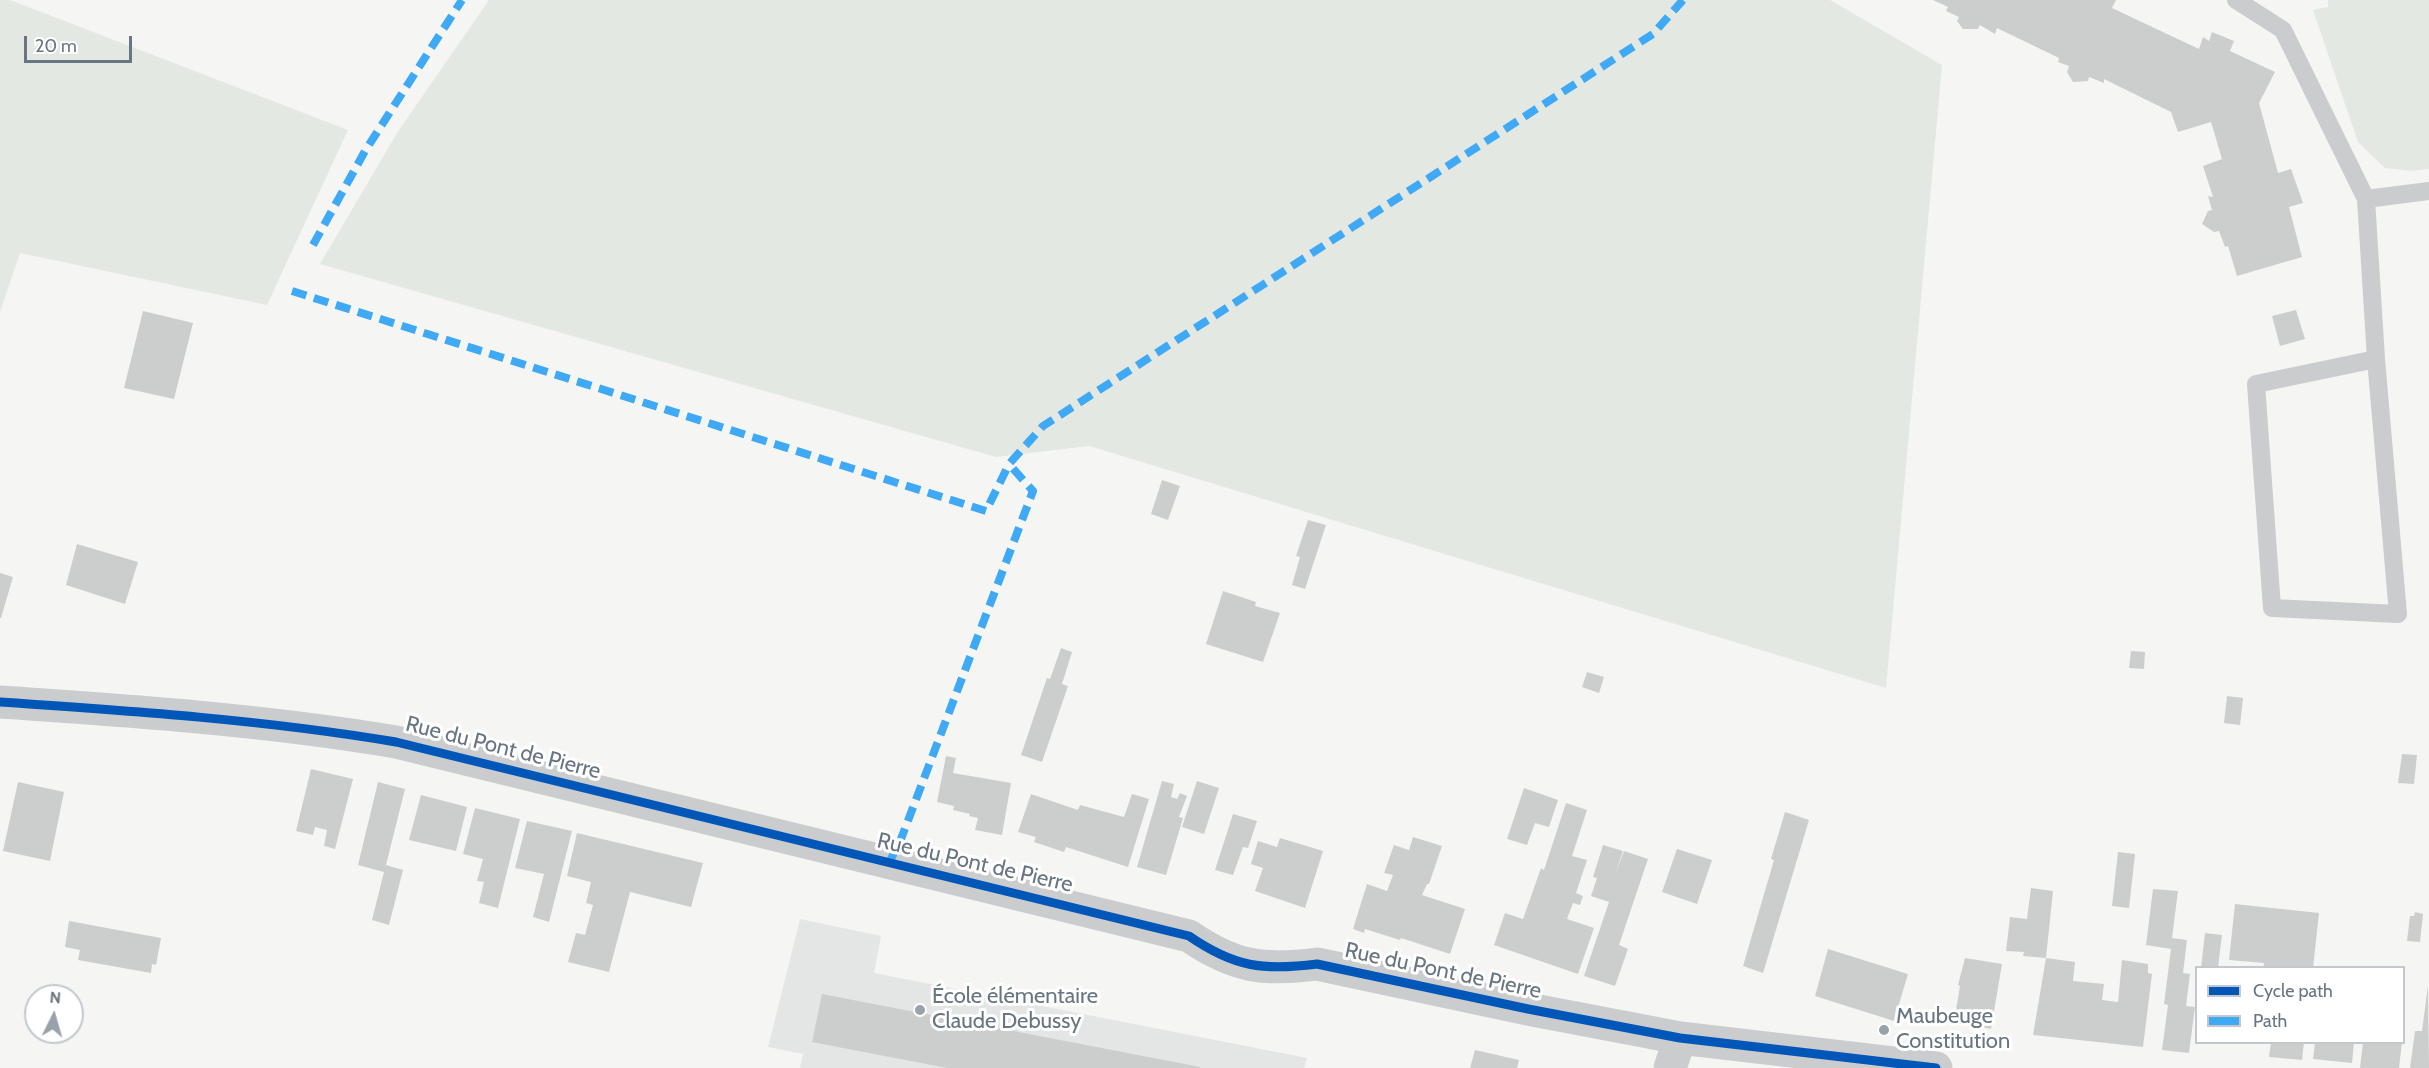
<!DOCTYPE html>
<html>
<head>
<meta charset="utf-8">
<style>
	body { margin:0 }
	#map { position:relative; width:2429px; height:1068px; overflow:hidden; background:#f5f5f4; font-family:Cabin,sans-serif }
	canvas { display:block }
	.legend { position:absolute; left:2195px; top:966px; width:210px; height:78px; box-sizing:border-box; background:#fff; border:2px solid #c2c8cd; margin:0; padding:8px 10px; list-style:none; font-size:18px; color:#677682 }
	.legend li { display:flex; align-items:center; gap:12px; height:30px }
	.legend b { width:30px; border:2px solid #c2c8cd }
	.north { position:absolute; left:24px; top:984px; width:60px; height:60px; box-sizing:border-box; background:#fff; border:2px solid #c2c8cd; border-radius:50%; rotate:5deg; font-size:16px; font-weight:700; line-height:24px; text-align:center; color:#677682 }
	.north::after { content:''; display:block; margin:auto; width:21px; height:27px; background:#99a2aa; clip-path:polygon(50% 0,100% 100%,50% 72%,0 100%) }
	.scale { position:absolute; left:24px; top:36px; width:108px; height:27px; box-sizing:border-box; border:3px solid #677682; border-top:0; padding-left:8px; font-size:18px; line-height:21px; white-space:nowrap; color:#677682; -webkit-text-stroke:4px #fff; paint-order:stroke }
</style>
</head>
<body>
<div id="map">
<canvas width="2429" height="1068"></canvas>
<ul class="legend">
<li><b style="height:8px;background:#0057b8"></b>Cycle path</li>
<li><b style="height:8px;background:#3fa9f5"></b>Path</li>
</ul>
<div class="north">N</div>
<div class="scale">20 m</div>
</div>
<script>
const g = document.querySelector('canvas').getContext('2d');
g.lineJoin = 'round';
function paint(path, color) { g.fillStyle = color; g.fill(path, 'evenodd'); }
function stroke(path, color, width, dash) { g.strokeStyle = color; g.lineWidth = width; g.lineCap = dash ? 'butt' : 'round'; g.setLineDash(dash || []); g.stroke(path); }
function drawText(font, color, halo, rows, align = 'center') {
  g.font = font + ' Cabin,sans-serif'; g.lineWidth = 6; g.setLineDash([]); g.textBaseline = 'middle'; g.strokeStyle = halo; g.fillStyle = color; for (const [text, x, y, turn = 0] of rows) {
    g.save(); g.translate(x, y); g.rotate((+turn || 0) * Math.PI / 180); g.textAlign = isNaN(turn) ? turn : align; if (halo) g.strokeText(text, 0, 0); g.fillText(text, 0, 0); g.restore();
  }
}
const built = new Path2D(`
	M800,919L881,936L874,973L1307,1058L1304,1068H800L803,1054L768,1047Z`);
const green = new Path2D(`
	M0,0H10L348,130L267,305L20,253L0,312Z
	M489,0H1830L1942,65L1886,688L1089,446L996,457L320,264L397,133Z
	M2328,0H2429V169L2412,171L2385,168L2358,142L2313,10L2328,7Z`);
const building = new Path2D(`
	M1933,0H2116L2112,8L2199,49L2203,37L2209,41L2212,32L2234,41L2230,51L2275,72L2259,103L2278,173L2291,169L2303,203L2289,207L2302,257L2237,276L2228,246L2225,247L2219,231L2214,232L2202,224L2208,211L2212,210L2208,196L2213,197L2203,166L2222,159L2211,122L2178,132L2171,112L2104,79V83L2089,77L2088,81L2073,82L2067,72L2069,66L2058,62L2059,58L1997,28L1995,34L1980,25L1978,29H1963L1957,21L1959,17L1946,11L1948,7Z
	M2296,310L2305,339L2280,346L2272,316Z
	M143,311L193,323L174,399L124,388Z
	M1162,480L1180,486L1168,520L1151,514Z
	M1308,520L1326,525L1305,589L1292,585L1300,557L1296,556Z
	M77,544L138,562L125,604L66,585Z
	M0,573L13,577L1,618H0Z
	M1223,591L1256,602L1255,606L1280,613L1263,662L1206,644Z
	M1061,648L1072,652L1062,684L1068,686L1042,762L1021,755L1047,678L1050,679Z
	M2131,651L2145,652L2144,669L2129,668Z
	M1587,672L1604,677L1599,693L1582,687Z
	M2227,696L2243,698L2240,725L2224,723Z
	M2402,754L2417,755L2414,784L2398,783Z
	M946,756L956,758L953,773L1011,783L1002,835L975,830L978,818L969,816L970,814L953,810L954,806L937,802Z
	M311,769L353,779L335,849L324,846L327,830L315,827L313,835L296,831Z
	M1162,781L1174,784L1171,797L1177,799L1180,793L1187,796L1179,817L1183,818L1166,875L1137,867Z
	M1197,781L1219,788L1204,834L1182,827Z
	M18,782L64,792L50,861L3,851Z
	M378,782L405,789L386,865L403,870L389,925L372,920L384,872L358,865Z
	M1524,788L1558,800L1549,827L1535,823L1527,845L1507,839Z
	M1031,794L1078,810L1080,805L1124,817L1132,794L1149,799L1128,867L1066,847L1064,852L1034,842L1036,837L1018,832Z
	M421,795L467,807L456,851L409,840Z
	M1566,803L1587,810L1572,856L1587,860L1576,893L1583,896L1580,905L1573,903L1567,919L1594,928L1578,974L1494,945L1505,913L1523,919L1541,868L1544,870Z
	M475,808L520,819L498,908L479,903L484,882L477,881L483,859L463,854Z
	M1785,812L1809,820L1763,973L1743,966L1774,860L1771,859Z
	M1233,814L1257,821L1248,848L1243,847L1233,875L1215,870Z
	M527,821L572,831L549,922L533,917L544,874L515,868Z
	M577,833L703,863L691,907L630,892L609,972L568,962L576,933L585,935L593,905L586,903L591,882L567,876Z
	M1413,837L1442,846L1429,884H1427L1422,895L1465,909L1450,954L1401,938L1400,940L1365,929L1364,933L1353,929L1367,884L1387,891L1393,875L1384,873L1394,845L1409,850Z
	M1280,838L1323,851L1305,908L1255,891L1263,868L1251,864L1258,841L1277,847Z
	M1603,845L1623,851L1615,875L1624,851L1648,859L1619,945L1628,949L1615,986L1584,976L1609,902L1591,896L1597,878L1593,877Z
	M1677,849L1712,860L1697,904L1662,892Z
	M2118,852L2135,854L2129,908L2112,906Z
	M2031,888L2053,891L2046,958L2023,956L2024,952L2006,951L2010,917L2027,919Z
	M2153,889L2178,891L2172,938L2187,940L2183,973L2190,974L2186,1006L2195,1007L2189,1053L2162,1050L2168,1005L2164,1004L2171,949L2146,945Z
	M2235,904L2319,913L2313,968H2263L2264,963L2229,960Z
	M2415,912L2423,914L2420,942L2407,941L2410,916H2414Z
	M69,921L161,938L156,965L152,964L151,973L78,960L80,950L65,947Z
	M2205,933L2222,935L2218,968H2201Z
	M1828,949L1908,974L1894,1021L1815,996Z
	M1965,958L2002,964L1991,1029L1954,1022L1960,986L1958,985Z
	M2046,958L2075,962L2073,981L2104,984L2102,1000L2118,1002L2122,960L2148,964V973L2152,974L2143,1047L2033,1035Z
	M2428,985L2429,1068H2410L2415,1031H2422Z
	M822,994L1200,1067V1068H947L812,1042Z
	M2271,1042H2304L2302,1060L2269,1057Z
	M2315,1042H2354L2352,1063L2313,1059Z
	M2363,1042H2402L2399,1068H2360Z
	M1475,1050L1519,1060L1517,1068H1470Z`);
const service = new Path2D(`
	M2236,0L2283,30L2366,199L2429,191
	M2366,199L2376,359L2398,614L2272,608L2256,384L2376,359`);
const minor = new Path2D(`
	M0,702C133,711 265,720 396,742L1189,936C1234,967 1263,971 1317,964L1528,1009L1680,1038L1936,1068
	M1670,1068L1680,1038`);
const quiet = new Path2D(`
	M313,245L365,151L462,0
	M292,291L986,511L1009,464
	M889,863L901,839L1033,491L1009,464L1043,426L1653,34L1683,0`);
const cycleway = new Path2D(`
	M0,702C133,711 265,720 396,742L1189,936C1234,967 1263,971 1317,964L1528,1009L1680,1038L1936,1068`);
const markers = [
	[920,1010,6,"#99a2aa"],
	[1884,1030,6,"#99a2aa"]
];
const streetNames = [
	["Rue du Pont de Pierre",503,748,14],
	["Rue du Pont de Pierre",975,863,13],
	["Rue du Pont de Pierre",1443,971,12]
];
const poiNames = [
	["École élémentaire",932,997],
	["Claude Debussy",932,1022],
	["Maubeuge",1896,1017],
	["Constitution",1896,1042]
];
paint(built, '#e4e5e5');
paint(green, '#e4e8e2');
paint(building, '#cccece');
stroke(service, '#cacccd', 18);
stroke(minor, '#cacccd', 33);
stroke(quiet, '#3fa9f5', 8, [15, 8]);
stroke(cycleway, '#0057b8', 9);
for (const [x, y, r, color] of markers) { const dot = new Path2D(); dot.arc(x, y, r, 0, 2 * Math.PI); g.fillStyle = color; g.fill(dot); stroke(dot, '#fff', 2); }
drawText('22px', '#677682', '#fff', streetNames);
drawText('22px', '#677682', '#fff', poiNames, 'left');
</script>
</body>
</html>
